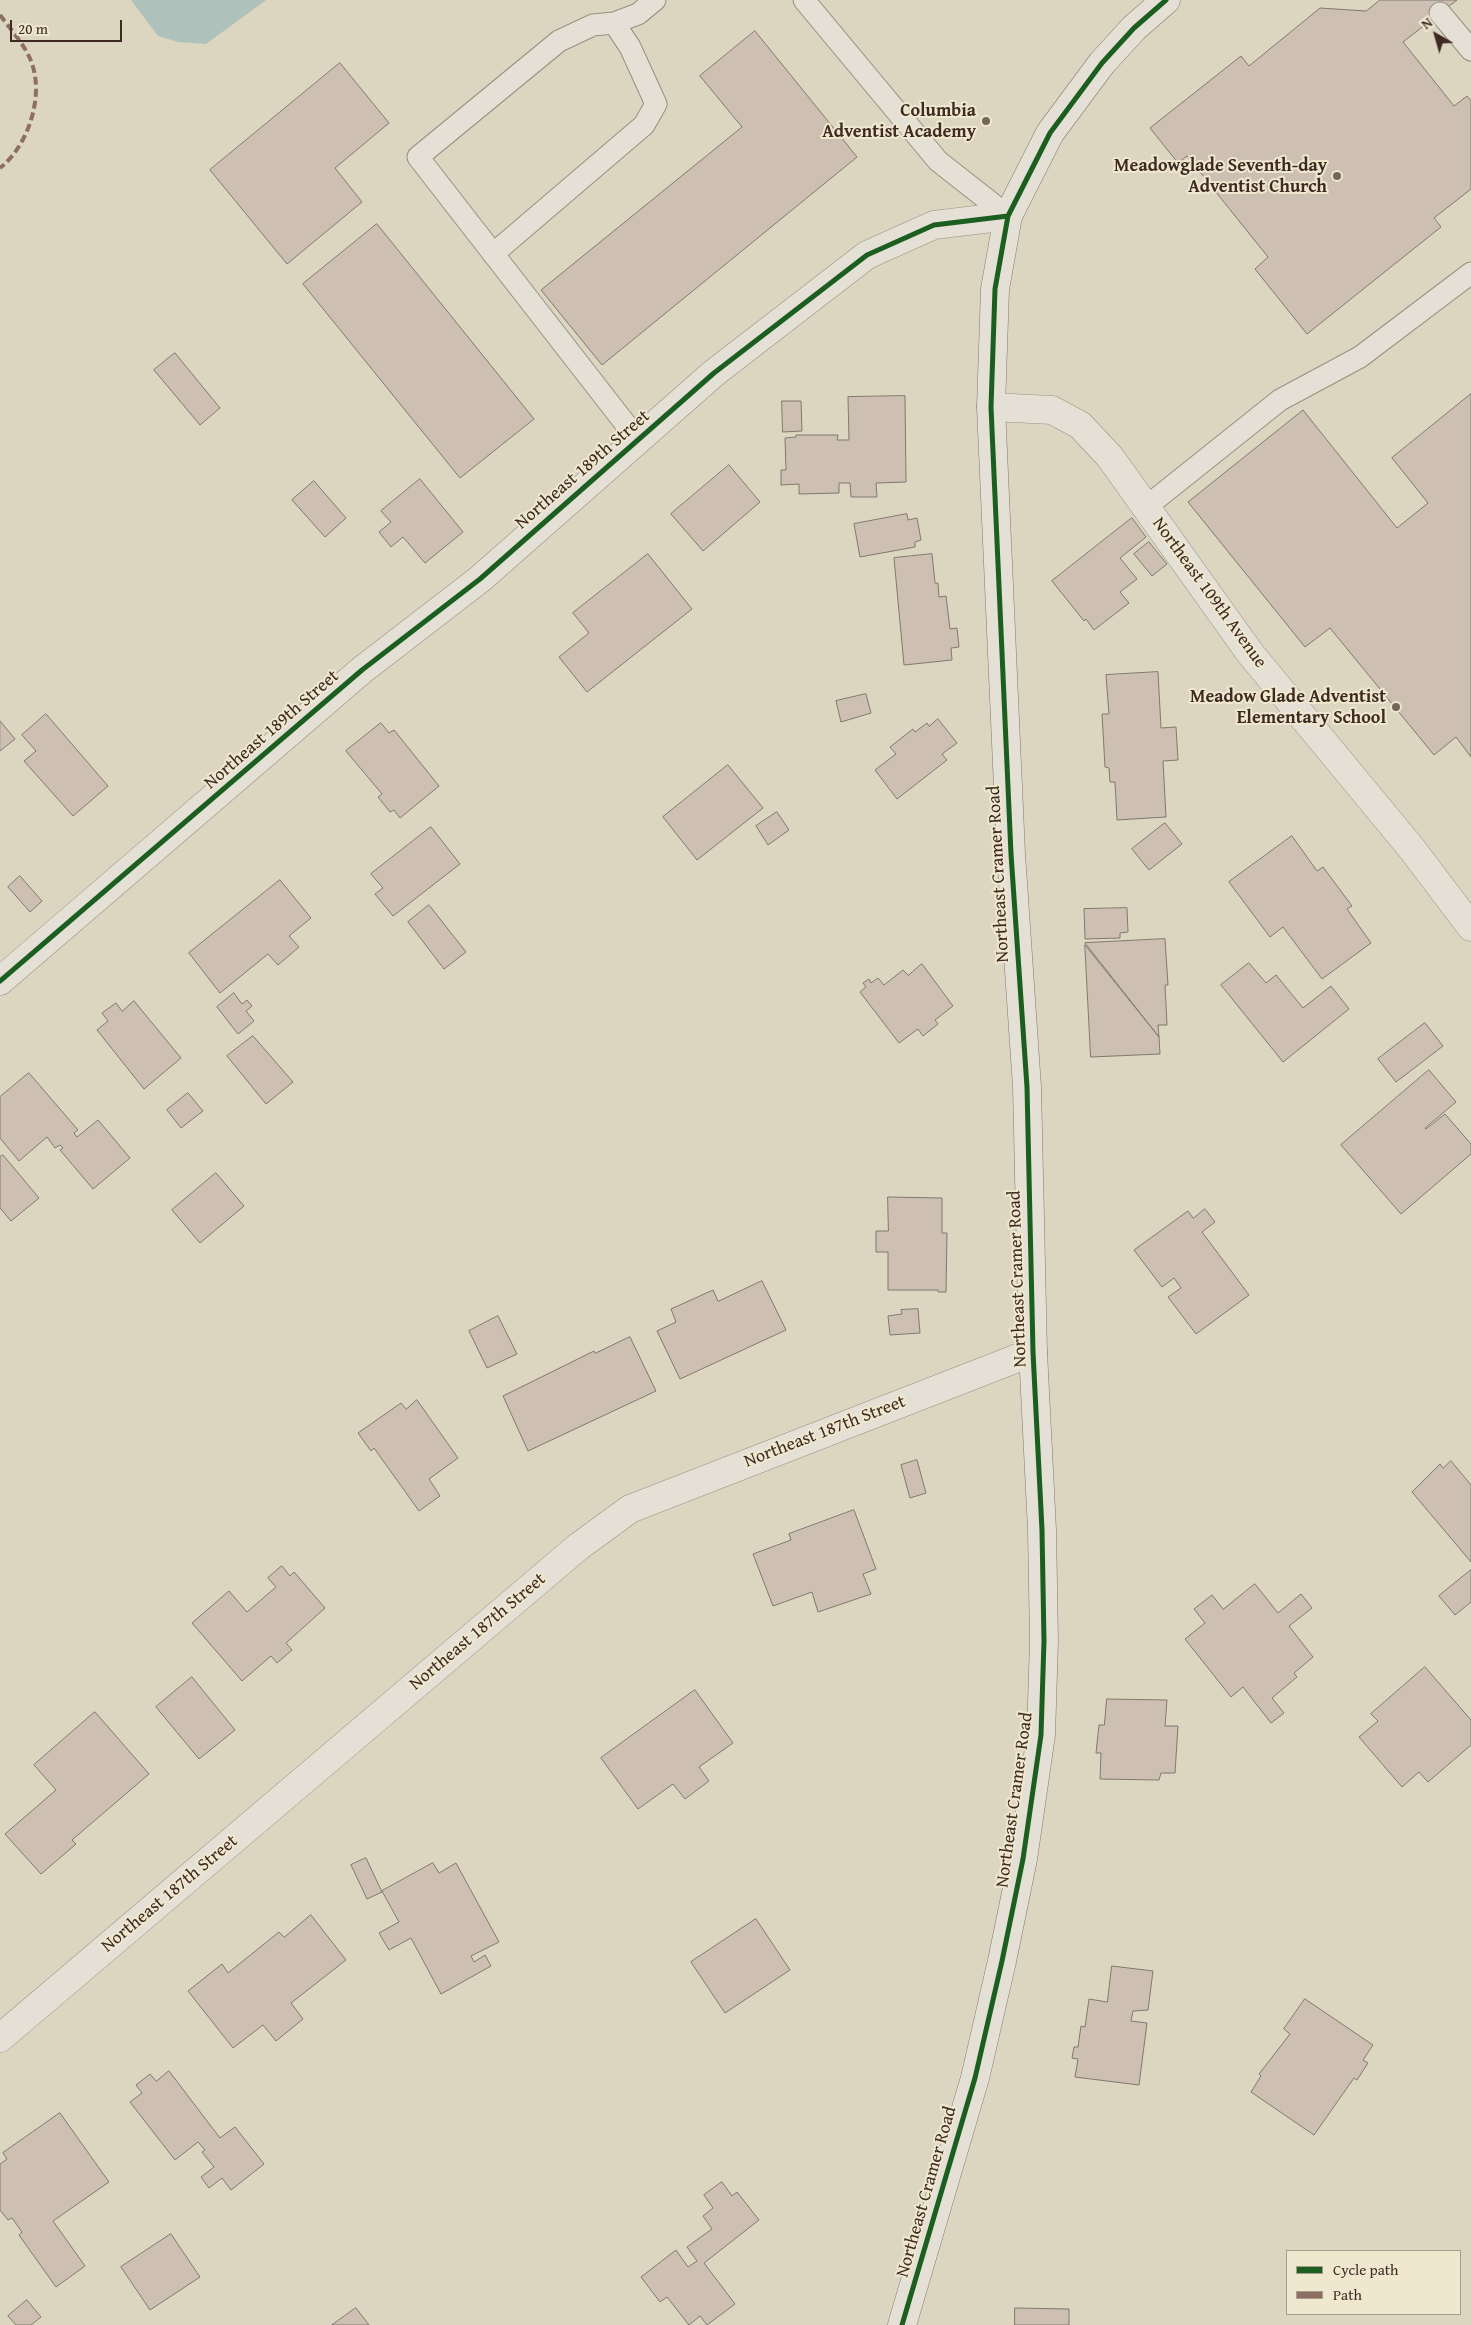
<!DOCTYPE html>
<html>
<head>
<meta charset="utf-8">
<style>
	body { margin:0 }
	#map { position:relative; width:1471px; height:2325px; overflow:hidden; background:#dcd5c0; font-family:"Gentium Book Plus",serif }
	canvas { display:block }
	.legend { position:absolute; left:1286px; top:2250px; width:175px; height:65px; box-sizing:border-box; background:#efe8cf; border:1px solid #a89c8a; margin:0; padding:6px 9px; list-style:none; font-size:15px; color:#3e2a22 }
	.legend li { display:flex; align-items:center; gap:10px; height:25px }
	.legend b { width:25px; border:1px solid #a89c8a }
	.north { position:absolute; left:1411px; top:10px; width:50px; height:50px; -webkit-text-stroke:4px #efe8cf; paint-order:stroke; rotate:322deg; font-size:14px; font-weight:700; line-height:20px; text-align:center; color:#3e2a22 }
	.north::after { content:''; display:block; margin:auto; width:18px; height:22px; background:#3e2a22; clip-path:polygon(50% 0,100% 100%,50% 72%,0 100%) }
	.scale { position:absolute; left:10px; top:20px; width:112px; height:22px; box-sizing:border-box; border:2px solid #3e2a22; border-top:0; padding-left:6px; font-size:15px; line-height:18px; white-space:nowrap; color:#3e2a22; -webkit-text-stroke:4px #efe8cf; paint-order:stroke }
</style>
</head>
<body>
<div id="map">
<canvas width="1471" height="2325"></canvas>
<ul class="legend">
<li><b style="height:6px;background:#1b5e20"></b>Cycle path</li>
<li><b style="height:6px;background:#8d6e63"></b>Path</li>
</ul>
<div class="north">N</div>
<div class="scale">20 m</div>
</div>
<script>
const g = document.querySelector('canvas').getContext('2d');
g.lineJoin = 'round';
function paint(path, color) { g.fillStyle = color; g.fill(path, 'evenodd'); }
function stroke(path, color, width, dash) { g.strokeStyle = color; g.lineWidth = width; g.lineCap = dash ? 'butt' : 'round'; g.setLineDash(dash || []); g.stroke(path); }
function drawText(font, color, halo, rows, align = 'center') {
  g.font = font + ' "Gentium Book Plus",serif'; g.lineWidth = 4; g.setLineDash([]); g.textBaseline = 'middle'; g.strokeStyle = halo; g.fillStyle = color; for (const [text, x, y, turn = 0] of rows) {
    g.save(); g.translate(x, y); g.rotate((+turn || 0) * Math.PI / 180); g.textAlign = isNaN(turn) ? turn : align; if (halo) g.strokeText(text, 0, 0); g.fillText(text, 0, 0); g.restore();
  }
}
const water = new Path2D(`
	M131,0H266L206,44L178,42L158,36Z`);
const building = new Path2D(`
	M1380,0H1457L1403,42L1454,106L1467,96L1471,101V189L1434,218L1441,227L1307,334L1255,269L1268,257L1187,156L1178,163L1150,128L1241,56L1249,66L1320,8L1366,11Z
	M755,31L857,157L602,365L541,290L742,127L700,76Z
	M340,63L389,123L335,168L362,202L287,264L210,170Z
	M377,224L534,419L460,478L303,284Z
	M175,353L220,408L200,425L154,370Z
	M1471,394V757L1456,737L1434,755L1330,628L1305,647L1188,502L1303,410L1397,528L1428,503L1392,458Z
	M905,396L906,482L876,483L877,497H851L850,483H839V493L799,494V484L781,485V470H786L785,438L796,437V435H838L837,440H849L848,397Z
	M782,401H801L802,431L783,432Z
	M729,465L760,502L703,551L671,514Z
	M420,479L463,532L425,563L403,537L391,547L379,532L391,522L381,511Z
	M314,481L346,518L325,537L292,500Z
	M907,514L908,520L917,518L921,540L915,542V547L860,557L854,524Z
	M1132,518L1146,537L1120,558L1137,579L1120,592L1129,603L1094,630L1086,619L1084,621L1052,581Z
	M1149,542L1167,564L1152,576L1134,554Z
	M648,554L692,609L587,692L559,657L589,633L573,613Z
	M932,554L935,583H938L939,597L946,596L950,629L957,628L959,647L951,648L952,660L904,665L894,558Z
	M1158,672L1161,728L1176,727L1178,760L1163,761L1166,817L1117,820L1115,782H1110L1109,768L1105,767L1102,714H1109L1106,675Z
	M866,694L871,713L841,722L836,701Z
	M46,714L108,786L73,816L24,761L36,751L22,735Z
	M938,719L957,743L942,754L947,760L897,799L875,770L896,754L890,747L913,729L915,732L927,723L929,726Z
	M0,721L15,739L0,751Z
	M381,723L389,733L394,730L439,786L400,818L394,810L390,812L378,797L382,794L346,751Z
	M728,765L763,808L697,860L663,817Z
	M777,812L789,830L768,845L756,826Z
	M1165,823L1182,844L1149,870L1132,849Z
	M431,827L460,864L393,916L375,894L383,888L371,874Z
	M1292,836L1317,871L1323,867L1352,906L1347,909L1371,943L1322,979L1283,927L1270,937L1229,882Z
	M20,876L42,901L30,912L8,887Z
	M280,880L311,918L289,936L299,947L278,965L268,954L220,993L189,953Z
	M429,905L466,952L444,969L408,922Z
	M1127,908L1128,932L1120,933V938L1085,939L1084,909Z
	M1165,939L1168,985H1165L1167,1025H1158L1159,1037L1085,943Z
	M1085,945L1159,1037L1160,1054L1091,1057Z
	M1249,963L1266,983L1276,975L1303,1008L1331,986L1349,1009L1283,1062L1221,985Z
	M922,964L953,1006L935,1020L938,1024L923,1036L918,1029L899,1043L860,992L866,987L863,983L869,979L871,983L878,978L884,985L903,970L908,975Z
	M234,993L242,1004L247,1000L252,1006L246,1011L254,1021L238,1034L217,1007Z
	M134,1001L181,1058L144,1089L97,1030L108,1021L102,1013L116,1003L122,1011Z
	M1425,1023L1443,1046L1396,1082L1378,1059Z
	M253,1036L293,1082L266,1104L227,1056Z
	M1429,1070L1456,1102L1425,1128L1426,1129L1445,1114L1471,1144V1154L1401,1214L1341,1145Z
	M29,1073L78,1130L74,1133L77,1137L98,1120L130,1158L93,1189L60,1150L63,1148L60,1145L55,1148L47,1137L19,1161L0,1138V1097Z
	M188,1093L203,1111L181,1128L167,1110Z
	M3,1155L39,1198L11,1221L0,1208V1157Z
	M216,1173L244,1206L200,1243L172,1210Z
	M888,1197L942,1198V1233H947L946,1292H938V1290H888V1252H876V1231H888Z
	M1205,1209L1215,1222L1202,1232L1249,1295L1196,1334L1168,1297L1181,1288L1174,1278L1162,1287L1134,1250L1188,1211L1193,1218Z
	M762,1281L786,1330L680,1379L657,1331L676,1322L671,1309L713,1290L718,1301Z
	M918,1309L920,1333L890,1335L888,1316L902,1314L901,1310Z
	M498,1316L517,1354L487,1368L469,1331Z
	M630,1337L656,1391L528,1451L503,1396L594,1351L595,1353Z
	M417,1400L458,1458L429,1479L440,1496L419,1511L374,1448L371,1451L358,1433L401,1403L406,1409Z
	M917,1460L926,1493L910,1498L901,1465Z
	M1451,1461L1471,1485V1562L1412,1492L1440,1464L1443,1468Z
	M854,1510L876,1569L863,1574L871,1594L818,1612L812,1592L773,1606L753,1554L791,1540L789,1534Z
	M282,1566L290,1576L294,1572L325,1608L286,1643L292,1650L277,1663L271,1656L242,1681L192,1623L229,1591L247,1612L276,1587L268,1578Z
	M1471,1570V1602L1455,1615L1439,1596Z
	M1255,1584L1278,1613L1301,1594L1312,1608L1289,1626L1313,1657L1294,1673L1297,1677L1272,1698L1284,1713L1271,1723L1243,1687L1231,1697L1185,1639L1205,1623L1194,1609L1212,1595L1223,1609Z
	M1425,1667L1471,1720V1745L1428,1782L1419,1772L1402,1787L1359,1737L1378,1721L1371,1714Z
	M192,1677L235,1730L199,1759L156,1707Z
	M695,1690L733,1743L699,1767L709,1781L685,1799L673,1784L638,1809L601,1758Z
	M1107,1699L1167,1700L1165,1726H1178L1175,1773H1161L1159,1780L1100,1779L1101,1753H1096L1099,1725H1104Z
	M95,1712L149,1774L72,1840L76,1844L41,1874L5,1834L56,1790L34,1765Z
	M366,1858L382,1892L367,1899L351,1865Z
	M433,1863L439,1873L456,1863L499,1942L471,1956L474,1962L485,1955L491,1966L441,1994L411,1938L389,1950L379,1933L399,1922L382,1891Z
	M311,1915L346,1960L291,2003L303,2019L276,2041L263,2025L233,2048L188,1991L222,1964L228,1973L279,1932L284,1937Z
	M756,1919L790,1970L725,2013L691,1962Z
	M1112,1966L1153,1971L1148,2010L1133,2011L1131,2021L1147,2023L1139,2085L1075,2077L1078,2059L1072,2058L1074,2047H1078L1081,2026L1085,2027L1089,1999L1107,2002Z
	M1305,1999L1373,2045L1363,2060L1368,2063L1357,2080L1354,2078L1314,2135L1251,2092L1261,2076L1259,2074L1290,2034L1284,2029Z
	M169,2071L220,2138L235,2127L264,2164L231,2190L222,2178L209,2188L201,2177L214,2167L202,2152L205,2150L198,2142L175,2160L130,2102L142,2093L136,2085L150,2074L156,2081Z
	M60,2113L109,2182L53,2221L85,2266L56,2287L19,2235L22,2232L12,2218L8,2220L0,2210V2164L7,2159L3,2153Z
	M722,2182L732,2196L737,2192L759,2220L704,2263L735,2304L707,2325L700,2316L689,2325L667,2297L660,2302L641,2277L676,2250L688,2267L697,2261L687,2247L712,2229L703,2216L713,2208L704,2195Z
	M171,2234L200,2277L150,2310L121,2267Z
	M27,2300L41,2317L31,2325H16L8,2316Z
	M356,2308L369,2325H332Z
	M1015,2308L1069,2309V2325H1015Z`);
const lane = new Path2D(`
	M804,0L938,161L1008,216
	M1440,13L1471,50
	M493,254L644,125L656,104L630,47L614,23
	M638,440L418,157L559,41L593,25L614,23L638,14L655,0
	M1146,507L1280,400L1360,357L1471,273`);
const street = new Path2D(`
	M991,407L1052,410L1080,425L1110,457L1250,653L1412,849L1471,927
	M0,981L362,670L480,579L714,373L867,255L934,225L1008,216
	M0,2038L578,1547L630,1509L1033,1352`);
const secondary = new Path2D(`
	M902,2325L975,2078L1002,1961L1023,1859L1041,1735L1044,1641L1042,1530L1033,1352L1027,1087L1011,854L991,407L995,289L1008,216L1050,133L1102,63L1134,28L1166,0`);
const quiet = new Path2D(`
	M0,15C11,30 28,48 33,67C43,100 27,147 0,168`);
const cycleway = new Path2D(`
	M0,981L362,670L480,579L714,373L867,255L934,225L1008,216
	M902,2325L975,2078L1002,1961L1023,1859L1041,1735L1044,1641L1042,1530L1033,1352L1027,1087L1011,854L991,407L995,289L1008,216L1050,133L1102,63L1134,28L1166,0`);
const markers = [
	[986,121,5,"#756659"],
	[1337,176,5,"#756659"],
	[1396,707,5,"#756659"]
];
const poiNames = [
	["Columbia",976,111],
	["Adventist Academy",976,132],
	["Meadowglade Seventh-day",1327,166],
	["Adventist Church",1327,187],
	["Meadow Glade Adventist",1386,697],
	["Elementary School",1386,718]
];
const streetNames = [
	["Northeast 189th Street",583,470,-41],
	["Northeast 109th Avenue",1209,593,54],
	["Northeast 189th Street",272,730,-41],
	["Northeast Cramer Road",999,874,-93],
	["Northeast Cramer Road",1018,1279,-92],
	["Northeast 187th Street",825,1432,-21],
	["Northeast 187th Street",478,1632,-40],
	["Northeast Cramer Road",1015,1800,-82],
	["Northeast 187th Street",170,1894,-40],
	["Northeast Cramer Road",927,2192,-74]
];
paint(water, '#aec1bb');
paint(building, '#cdbfb2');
stroke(building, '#80796e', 1);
stroke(lane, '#969084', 23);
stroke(street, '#969084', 29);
stroke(secondary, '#80796e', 29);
stroke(lane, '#e4e0d5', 21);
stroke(street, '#e4e0d5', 28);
stroke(secondary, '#e4e0d5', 28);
stroke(quiet, '#8d6e63', 4, [8, 4]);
stroke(cycleway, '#1b5e20', 5);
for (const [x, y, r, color] of markers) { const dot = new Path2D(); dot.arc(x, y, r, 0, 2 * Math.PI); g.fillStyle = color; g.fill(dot); stroke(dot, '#efe8cf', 2); }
drawText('bold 18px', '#3e2a22', '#efe8cf', poiNames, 'right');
drawText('18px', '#3e2a22', '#efe8cf', streetNames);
</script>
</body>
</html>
